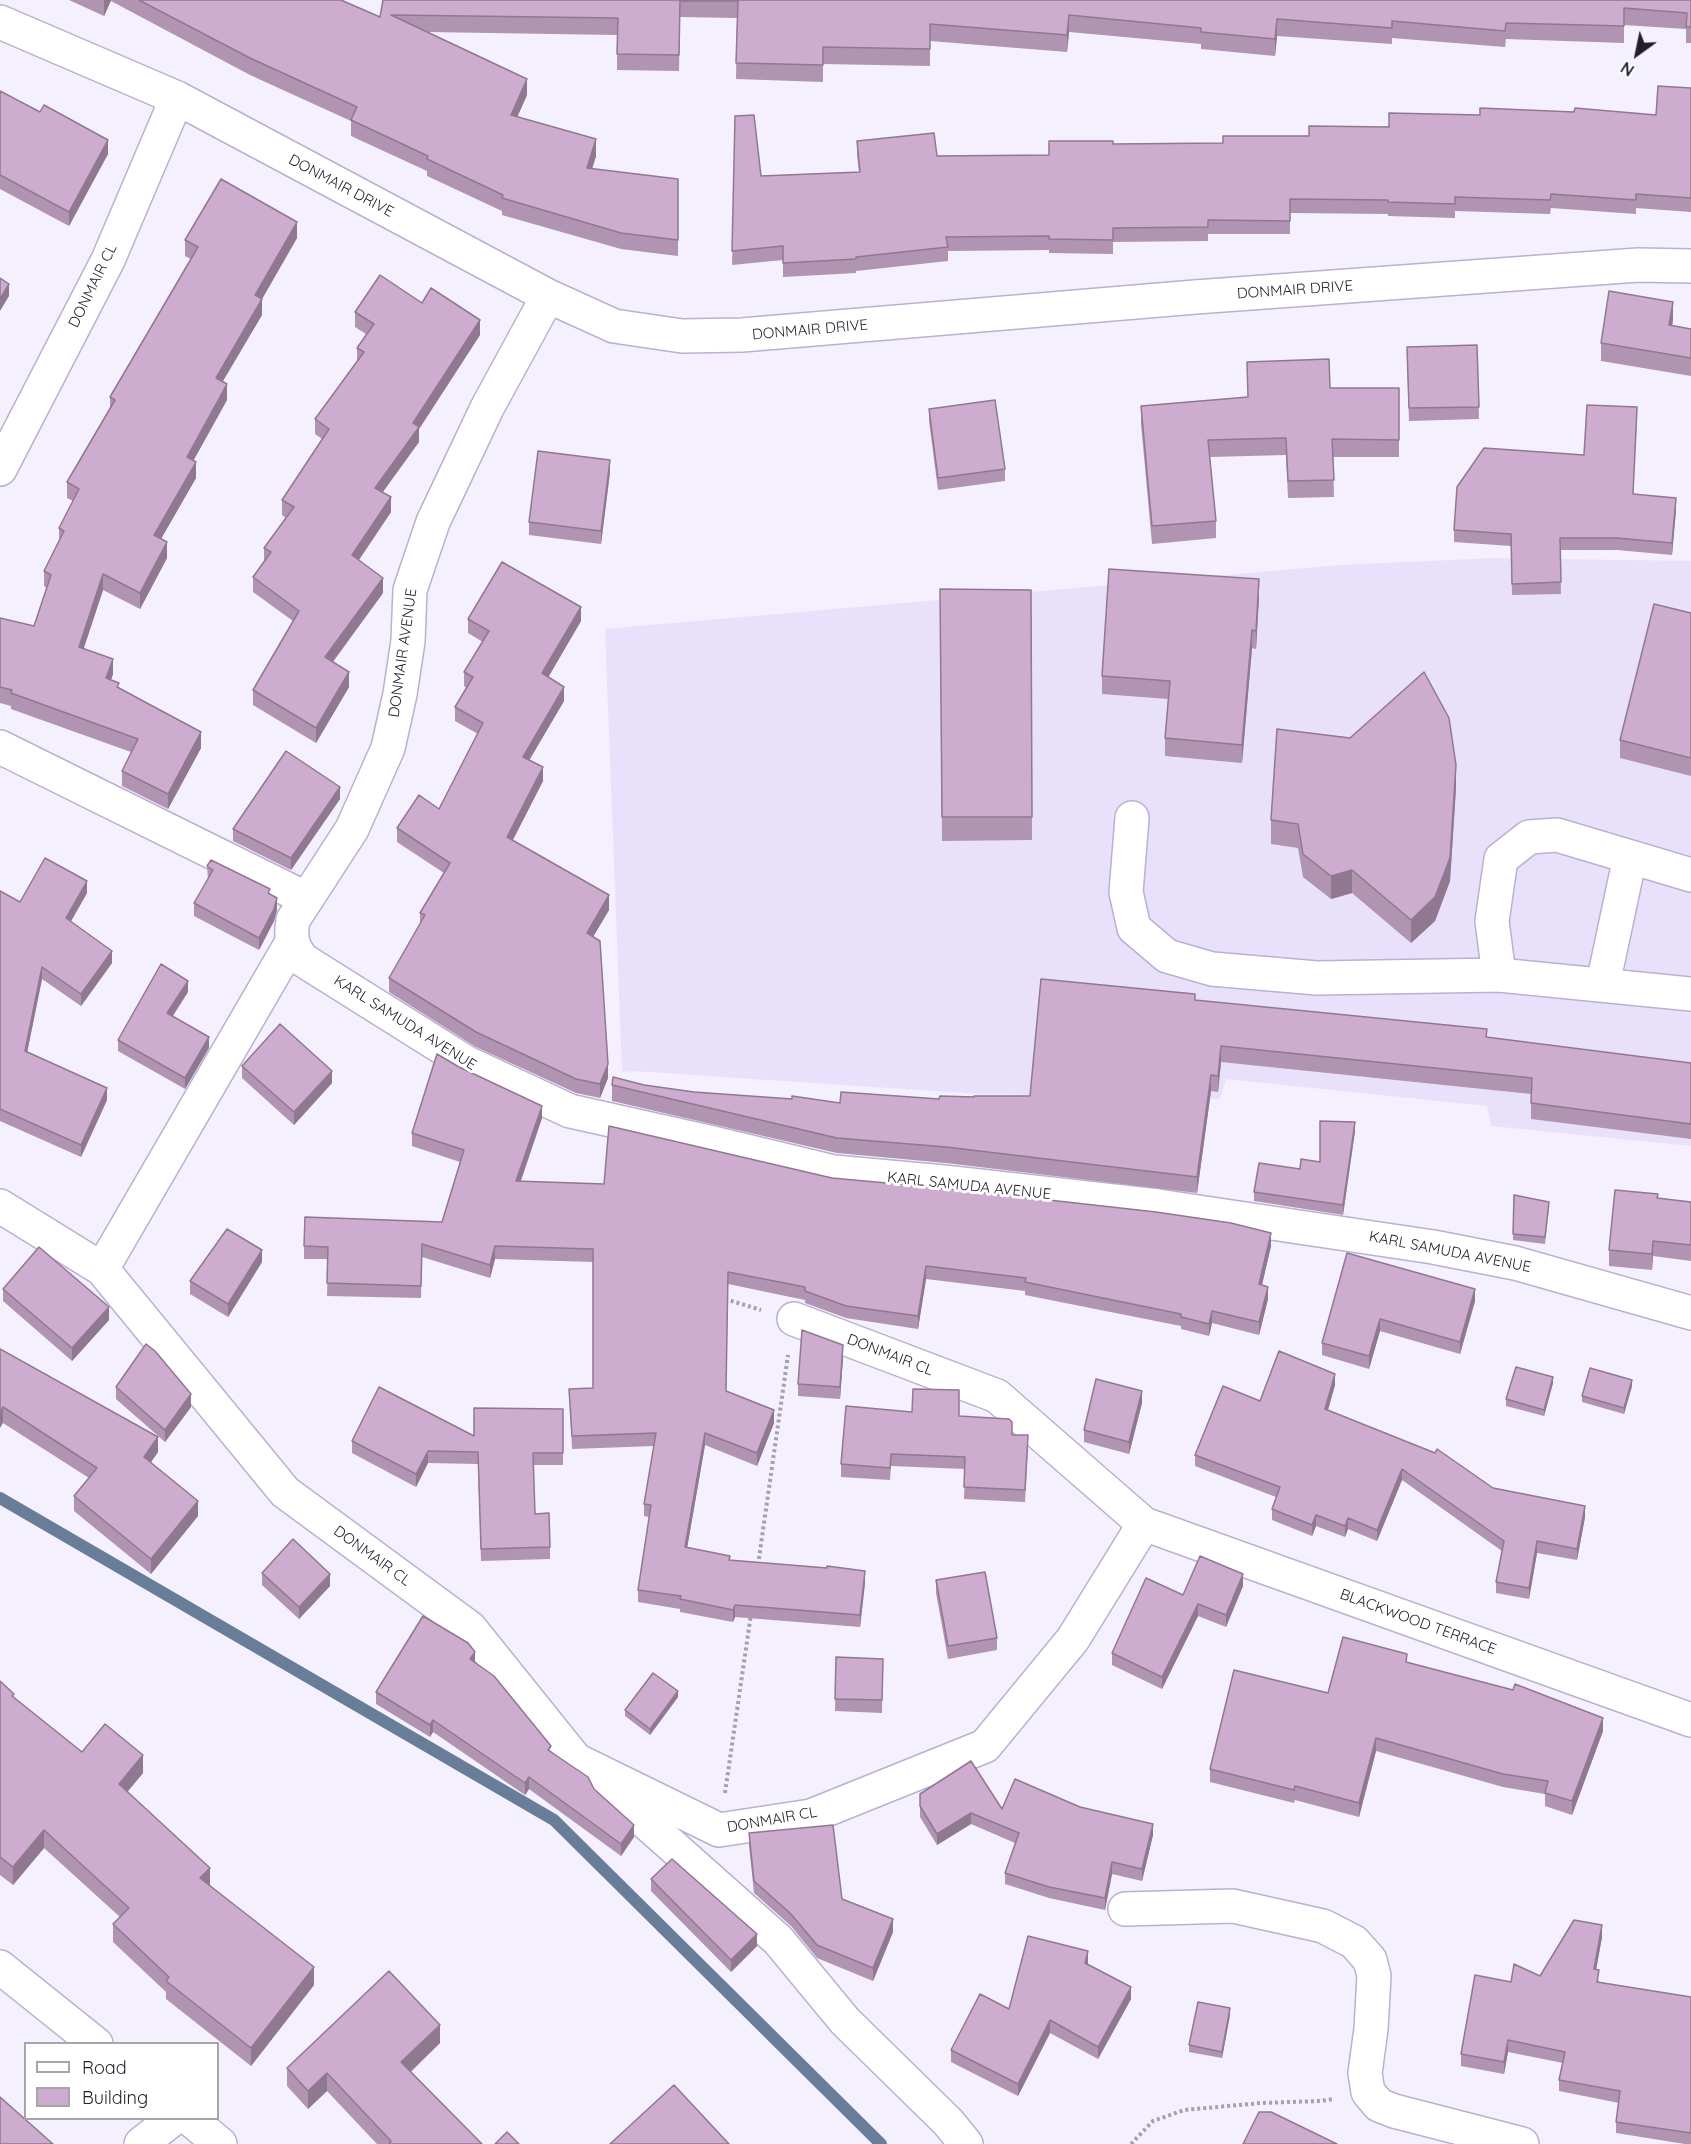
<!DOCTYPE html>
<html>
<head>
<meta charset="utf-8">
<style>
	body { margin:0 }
	#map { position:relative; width:1691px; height:2144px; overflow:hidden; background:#f4f0fe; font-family:Quicksand,sans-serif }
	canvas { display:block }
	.legend { position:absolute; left:24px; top:2042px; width:195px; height:78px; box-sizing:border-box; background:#fff; border:2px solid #a7a5aa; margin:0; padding:8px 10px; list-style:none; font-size:18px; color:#221e2b }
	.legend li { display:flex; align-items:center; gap:12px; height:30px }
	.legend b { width:30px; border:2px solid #a7a5aa }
	.north { position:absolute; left:1607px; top:24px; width:60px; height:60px; -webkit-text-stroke:4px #fff; paint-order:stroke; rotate:213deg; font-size:16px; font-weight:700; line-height:24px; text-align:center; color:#221e2b }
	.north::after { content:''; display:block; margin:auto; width:21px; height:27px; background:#221e2b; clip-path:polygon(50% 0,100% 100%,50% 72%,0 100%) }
</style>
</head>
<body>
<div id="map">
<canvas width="1691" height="2144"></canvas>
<ul class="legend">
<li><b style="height:8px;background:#fff"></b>Road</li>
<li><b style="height:16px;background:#cdaccf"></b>Building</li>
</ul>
<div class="north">N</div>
</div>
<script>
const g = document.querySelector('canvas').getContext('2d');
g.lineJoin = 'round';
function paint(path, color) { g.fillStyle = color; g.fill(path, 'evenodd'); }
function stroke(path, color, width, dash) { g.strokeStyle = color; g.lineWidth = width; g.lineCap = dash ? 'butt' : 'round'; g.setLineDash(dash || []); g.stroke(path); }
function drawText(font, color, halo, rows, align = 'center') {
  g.font = font + ' Quicksand,sans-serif'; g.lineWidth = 6; g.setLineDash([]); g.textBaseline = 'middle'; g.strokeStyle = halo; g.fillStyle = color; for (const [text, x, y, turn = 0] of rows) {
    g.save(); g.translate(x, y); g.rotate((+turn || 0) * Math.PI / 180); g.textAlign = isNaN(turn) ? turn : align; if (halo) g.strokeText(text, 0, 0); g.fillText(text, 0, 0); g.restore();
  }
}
const built = new Path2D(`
	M1495,558L1691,561V1146L1491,1126L1487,1106L1226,1079L1220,1099L979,1094L633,1071L622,1072L605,629L1340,565Z`);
const stream = new Path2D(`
	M0,1498L554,1820L881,2144`);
const path = new Path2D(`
	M725,1299L761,1310
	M758,1565L788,1355
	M725,1793L751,1614
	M1131,2144L1153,2121L1184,2110L1261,2103L1320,2101L1334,2099`);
const minor = new Path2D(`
	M0,22L177,98L548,296L614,326L682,336L742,335L1195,297L1638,265L1691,266
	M548,296L487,408L433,522L410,590L408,641L400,694L388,748L352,829L293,920C290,937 292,947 303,960L467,1063L570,1111L709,1142L834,1172L944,1182L1158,1206L1433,1247L1515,1263L1691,1313
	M0,469L108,260L177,98
	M0,747L305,898
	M1132,818L1126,892L1134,928L1167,956L1212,969L1317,978L1499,975
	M1691,875L1557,835L1529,837L1501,859L1492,921L1499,975L1691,994
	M1603,984L1630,857
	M0,1206L102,1269L285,1492L470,1628L576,1760L719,1830L811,1816L985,1746L1073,1639L1144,1524
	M102,1269L292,942
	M794,1319L997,1396L1144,1524L1691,1720
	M606,1787L778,1940L845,2021L948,2122L966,2144
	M1125,1909L1233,1906L1323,1926L1354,1942L1370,1960L1374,1976L1371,2029L1365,2073L1368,2092L1379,2105L1394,2111L1522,2144
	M0,1967L96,2044
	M189,2118L220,2144
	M141,2144L174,2118`);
const wall = new Path2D(`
	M69,0H341L380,17L383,0H1691V43H1686V29L1624,25V43L1506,39L1505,47L1392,38V44L1277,36L1275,56L1201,49V44L1069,32L1067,52L930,41V66L823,64V82L736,79L737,18L680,17L679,71L617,70V35L427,32L527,95L517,117L596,156L592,169L678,179V256L621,249L502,215V211L427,176V171L351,136V121L250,75L111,1L104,16Z
	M1691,88V212L1636,208V214L1551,208L1550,214L1455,211V218L1388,216V214L1290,213V234H1208V241L1113,242V254L1049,253V250L948,251V261L856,271V273L783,277V260L732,265L735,116L761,176L859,172L857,155V141L937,156L1049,155L1113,144L1223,143L1309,136L1480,115H1656Z
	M0,91L108,154L69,226L0,189Z
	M297,238L262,299V315L222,382L227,400L193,461L196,478L161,539L167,558L140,609L103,590L84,648L113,674L111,680L119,687L201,748L168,809L122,786V771L131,752L11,709V706L0,703V618L34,626L47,588L44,586V571L59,542V528L73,501L67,498V482L110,408V397L191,259L185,256V240Z
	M422,303L480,335L419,429V442L382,492L391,512L359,560L383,593L333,662L349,687L316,743L253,705V690L293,621L253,592V577L264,561V548L286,518L282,515V500L322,439L315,434V419L357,361V348L366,334L355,327V312Z
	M1673,320L1672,326L1691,329V376L1601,361V343Z
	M1477,345L1479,419L1409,421L1407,359Z
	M1247,362L1330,388H1399V457H1333L1334,497L1288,498L1286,455L1210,457L1216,521V538L1152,544L1141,424V406L1248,397Z
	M929,409L1005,469V481L938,490L929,421Z
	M1637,419L1633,494L1676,510L1672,555L1617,550H1560L1561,594L1512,595L1511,546L1454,542V530L1584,455Z
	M610,472L601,544L529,535V522Z
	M940,589L1031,590L1032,840L942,841Z
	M1259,597L1256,649L1252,648L1242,763L1165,756V738L1168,699L1102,694V676Z
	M1691,613V776L1620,758V740Z
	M468,619L581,621L548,677L564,701L529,760L543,781L513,840L609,910L593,937L608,1078L600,1098L576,1093L476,1047L389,992V978L420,923V913L444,873L397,842V828L439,809L478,734L455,721V707L467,688L464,686V672L483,642L468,633Z
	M1456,788L1450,881L1435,921L1411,943L1352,893L1331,899L1303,877L1298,848L1271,844V820Z
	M340,799L291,870L233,841V829Z
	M207,866L270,895L277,910L274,921L259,950L194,916V903L208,879Z
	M0,891L20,902L87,893L71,921L112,963L81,1006L42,979L27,1052L107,1100L81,1157L0,1121Z
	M188,992L173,1016L209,1048L185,1089L118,1051V1040Z
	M1195,1000L1691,1063V1139L1531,1119V1094L1221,1062L1218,1092L1211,1091L1197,1193L946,1163L837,1153L612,1101V1085H644L694,1092L840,1103L974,1097L1030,1096Z
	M242,1066L332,1083L294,1125L242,1078Z
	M542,1118L521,1181L604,1184L832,1178L1271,1246L1262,1285L1268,1299L1259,1335L1212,1323L1209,1336L1181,1329V1326L1025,1295V1291L926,1279L918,1329L846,1318L805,1303V1300L728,1284L726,1391L774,1423L757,1466L705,1445L687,1548L730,1560L865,1583L860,1627L735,1617L733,1622L680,1612V1609L638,1602V1590L649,1517L644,1516V1504L654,1446L572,1449L569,1389L593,1388V1262L495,1259L490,1278L422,1257L421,1298L327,1296L328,1259H304V1246L442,1222L460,1162L412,1146V1133Z
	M1355,1131L1343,1215L1254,1201V1192L1300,1169L1320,1162Z
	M1514,1195L1549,1208L1545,1244L1513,1240Z
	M1658,1198L1691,1202V1261L1653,1256L1652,1270L1609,1266V1250Z
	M1347,1253L1475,1301L1460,1354L1380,1331L1369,1369L1322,1355V1343Z
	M262,1262L228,1317L190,1294V1281Z
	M3,1289L109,1320L72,1361L3,1301Z
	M0,1349L158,1452L151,1462L198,1516L151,1574L74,1511V1496L89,1478L3,1423Z
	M843,1358L840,1399L798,1396V1384Z
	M1553,1383L1544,1416L1506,1406V1399Z
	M1335,1385L1328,1410L1493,1488L1585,1517L1577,1560L1537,1553L1529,1599L1496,1593V1582L1502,1551L1402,1480L1377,1541L1348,1529L1345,1537L1316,1526L1312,1536L1272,1520V1509L1276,1497L1195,1466V1455L1260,1401Z
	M1632,1386L1624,1414L1582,1402V1396Z
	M116,1387L191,1407L165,1442L116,1399Z
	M1142,1403L1129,1454L1084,1442V1430Z
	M563,1409V1465H533L535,1514L550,1547V1559L481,1561L478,1464L428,1463L416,1487L352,1453V1441L474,1436Z
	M959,1416L1012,1435L1028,1447L1025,1502L964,1499L965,1469L891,1466L890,1480L841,1477V1464Z
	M262,1573L330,1586L299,1619L262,1585Z
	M936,1580L997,1638V1650L948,1659L936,1593Z
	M1243,1586L1226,1627L1198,1616L1162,1689L1112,1665V1653L1183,1595Z
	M836,1657L883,1659L882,1713L835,1711Z
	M475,1662L551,1751L594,1789L634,1837L621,1856L529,1789L525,1795L433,1732L430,1737L376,1704V1692Z
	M1407,1662L1603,1731L1572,1815L1545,1806V1794L1503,1787L1376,1751L1359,1817L1295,1800L1294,1803L1210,1782V1769L1328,1693Z
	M0,1681L14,1697L82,1752L143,1773L127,1792L210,1885L314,1985L251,2066L166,1999V1992L113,1942V1924L120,1917L44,1848L13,1885L0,1875Z
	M678,1697L650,1735L625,1716V1710Z
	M920,1794L1002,1809L1080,1807L1153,1835L1142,1881L1112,1874L1105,1910L1049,1898L1005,1884V1873L1015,1843L971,1824L937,1845L920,1817Z
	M749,1833L842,1899L893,1932L873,1981L817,1958L791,1926L754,1893L749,1846Z
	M651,1879L757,1946L731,1972L651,1891Z
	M1602,1937L1596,1970L1599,1983L1691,1997V2144H1685L1616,2133V2122L1619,2103L1559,2091V2080L1563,2063L1508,2052L1504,2074L1461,2066V2054L1511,1982L1540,1976Z
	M1088,1964L1131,1999L1098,2059L1050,2033L1018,2096L951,2062V2050L1009,2009Z
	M1230,2015L1222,2058L1189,2052V2045Z
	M440,2043L411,2072L482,2144H377L327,2091L308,2109L287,2086V2068Z`);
const shadedWall = new Path2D(`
	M104,0H111L104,16Z
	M1069,15V32L1067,52V35Z
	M1277,19V36L1275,56V39Z
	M527,79V95L511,131V115Z
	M596,139V156L587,185V168Z
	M108,140V154L69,226V212Z
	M297,222V238L262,299V315L216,393V378L255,295Z
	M9,284V296L0,311V299Z
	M1673,302V320L1669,343V325Z
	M480,320V335L419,429V442L375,503V488L413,423Z
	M227,384V400L187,472V457Z
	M610,460V472L601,544V531Z
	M196,462V478L154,551V535Z
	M391,497V512L352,570V555Z
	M1676,498V510L1672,555V543Z
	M167,542V558L140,609V593Z
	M103,574V590L79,662V647Z
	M383,578V593L325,672V657Z
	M1259,579V597L1256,649V631Z
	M581,607V621L542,688V673Z
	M1252,630V648L1242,763V745Z
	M113,659V674L106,694V678Z
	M349,672V687L316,743V728Z
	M564,687V701L523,771V757Z
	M201,732V748L168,809V794Z
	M1456,765V788L1450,881L1435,921L1411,943V920Z
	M543,767V781L507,851V837Z
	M340,787V799L291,870V858Z
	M1352,870V893L1331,899V876Z
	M87,881V893L66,930V918Z
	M609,895V910L587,947V933Z
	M277,898V910L274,921L259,950V938Z
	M112,951V963L81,1006V994Z
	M42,967V979L25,1063V1051Z
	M188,981V992L167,1024V1013Z
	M209,1037V1048L185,1089V1078Z
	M1221,1046V1062L1218,1092V1076Z
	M608,1064V1078L600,1098V1084Z
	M332,1071V1083L294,1125V1112Z
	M1211,1075V1091L1197,1193V1177Z
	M107,1088V1100L81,1157V1145Z
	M542,1106V1118L516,1194V1181Z
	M1355,1122V1131L1343,1215V1205Z
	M1271,1233V1246L1259,1297V1284Z
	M1653,1241V1256L1652,1270V1254Z
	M495,1246V1259L490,1278V1265Z
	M262,1250V1262L228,1317V1304Z
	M926,1266V1279L918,1329V1316Z
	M1268,1287V1299L1259,1335V1322Z
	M1475,1289V1301L1460,1354V1342Z
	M109,1307V1320L72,1361V1348Z
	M1212,1311V1323L1209,1336V1324Z
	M1380,1319V1331L1369,1369V1356Z
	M843,1345V1358L840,1399V1387Z
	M1335,1374V1385L1325,1420V1409Z
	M1553,1377V1383L1544,1416V1410Z
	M1632,1380V1386L1624,1414V1408Z
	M1142,1391V1403L1129,1454V1442Z
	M191,1394V1407L165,1442V1430Z
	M3,1407V1423L0,1428V1413Z
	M774,1410V1423L757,1466V1453Z
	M705,1433V1445L685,1560V1547Z
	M158,1437V1452L144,1472V1457Z
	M428,1451V1463L416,1487V1474Z
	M1402,1469V1480L1377,1541V1530Z
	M198,1501V1516L151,1574V1559Z
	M1585,1506V1517L1577,1560V1549Z
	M1316,1515V1526L1312,1536V1525Z
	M1348,1518V1529L1345,1537V1526Z
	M1537,1541V1553L1529,1599V1588Z
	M865,1571V1583L860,1627V1615Z
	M330,1574V1586L299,1619V1607Z
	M1243,1574V1586L1226,1627V1615Z
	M1198,1604V1616L1162,1689V1677Z
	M735,1605V1617L733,1622V1610Z
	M475,1652V1664L470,1659Z
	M678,1691V1697L650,1735V1729Z
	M1603,1718V1731L1572,1815V1801Z
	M433,1720V1732L430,1737V1725Z
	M1376,1738V1751L1359,1817V1803Z
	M143,1755V1773L119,1802V1784Z
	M529,1777V1789L525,1795V1783Z
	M971,1813V1824L937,1845V1834Z
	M1153,1824V1835L1142,1881V1869Z
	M634,1825V1837L621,1856V1844Z
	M44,1830V1848L13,1885V1867Z
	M1112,1862V1874L1105,1910V1898Z
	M210,1868V1886L200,1878Z
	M893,1919V1932L873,1981V1968Z
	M1602,1925V1937L1594,1981V1969Z
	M757,1934V1946L731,1972V1960Z
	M1088,1951V1963L1085,1975V1963Z
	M314,1967V1985L251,2066V2048Z
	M1131,1987V1999L1098,2059V2047Z
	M1230,2008V2015L1222,2058V2052Z
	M1050,2020V2033L1018,2096V2084Z
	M440,2025V2043L401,2080V2062Z
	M1508,2040V2052L1504,2074V2062Z
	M327,2073V2091L308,2109V2091Z`);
const building = new Path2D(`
	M139,0H341L380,17L383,0H1691V27H1686L1687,13L1624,8V26L1506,23L1505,31L1392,21V28L1277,19L1275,39L1201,32V28L1069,15L1067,35L930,24V49L823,47V65L736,63L738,1H680L679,55L617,54L618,18L391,15L527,79L511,115L596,139L587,168L678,179V240L621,233L502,198L503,195L427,159L428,156L351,120L357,107L250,58Z
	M1658,86L1691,88V198L1636,194V200L1551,194L1550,200L1455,197V204L1388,202V200L1290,199V221L1208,220V227L1113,228V240L1049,239V236L946,237L948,247L856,257V259L783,263V246L732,251L735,116L754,115L761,176L860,172L857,141L934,133L937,156L1049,155V141H1113V144L1223,143V136H1309V126L1389,127V113L1480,115V108L1574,112L1575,108L1656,115Z
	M0,91L40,112L44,105L108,140L69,212L0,175Z
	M221,179L297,222L255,295L262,299L216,378L227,384L187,457L196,462L154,535L167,542L140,593L103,574L79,647L113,659L106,678L119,683L117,687L201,732L168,794L122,771L138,739L11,693L12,690L0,687V618L34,626L51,575L44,571L64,531L59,528L79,489L67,482L115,400L110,397L198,247L185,240Z
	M380,275L422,303L431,288L480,320L413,423L419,427L375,488L391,497L352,555L383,578L325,657L349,672L316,728L253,690L299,611L253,577L271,552L264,548L294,507L282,500L329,429L315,419L364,352L357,348L374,324L355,312Z
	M0,278L9,284L0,299Z
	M1609,291L1673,302L1669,325L1691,329V358L1601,343Z
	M1477,345L1479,407L1409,408L1407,347Z
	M1329,359L1330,388H1399V440L1332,439L1334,480L1288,481L1286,438L1208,440L1216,521L1152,526L1141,406L1248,397L1247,362Z
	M995,400L1005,469L938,478L929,409Z
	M1587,405L1637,407L1633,494L1676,498L1672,543L1617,538H1560L1561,582L1512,584L1511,534L1454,530L1457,487L1484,448L1584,455Z
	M538,451L610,460L601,531L529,522Z
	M502,562L581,607L542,673L564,687L523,757L543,767L507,837L609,895L587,933L600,941L608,1064L600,1084L576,1079L476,1032L389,978L425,915L420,913L450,863L397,828L419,795L439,809L483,723L455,707L473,677L464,672L489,631L468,619Z
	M1109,569L1259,579L1256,631L1252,630L1242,745L1165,738L1170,681L1102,676Z
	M940,589L1031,590L1032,817H942Z
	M1654,604L1691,613V758L1620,740Z
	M1424,672L1449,718L1456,765L1450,858L1435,897L1411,920L1352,870L1331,876L1303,854L1298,824L1271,820L1277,729L1350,738Z
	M286,751L340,787L291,858L233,829Z
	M45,858L87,881L66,918L112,951L81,994L42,967L25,1051L107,1088L81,1145L0,1109V891L20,902Z
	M211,860L270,889L268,893L277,898L274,909L259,938L194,903L213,870L207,866Z
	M161,964L188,981L167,1013L209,1037L185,1078L118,1040Z
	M1041,979L1195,994V1000L1487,1029L1486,1037L1691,1063V1124L1531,1103L1532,1078L1221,1046L1218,1076L1211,1075L1197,1177L946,1147L837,1138L612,1085L613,1077L644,1085L694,1092L792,1099V1096L840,1103L841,1092L939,1099L940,1096L974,1097V1096H1030Z
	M280,1024L332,1071L294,1112L242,1066Z
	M437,1054L459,1067L542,1106L516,1181L604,1184L609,1126L832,1178L942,1188L1156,1212L1231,1223L1271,1233L1259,1284L1268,1287L1259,1322L1212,1311L1209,1324L1181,1317V1314L1025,1282L1026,1278L926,1266L918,1316L846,1306L805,1291V1287L728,1272L726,1391L774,1410L757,1453L705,1433L685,1547L730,1556L729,1560L827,1568V1566L865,1571L860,1615L735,1605L733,1610L680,1599L681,1596L638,1590L651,1505L644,1504L656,1433L572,1436L569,1389L593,1388V1249L495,1246L490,1265L422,1244L421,1286L327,1283L328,1247L304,1246L305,1217L442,1222L464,1150L412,1133Z
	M1320,1121L1355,1122L1343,1205L1254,1192L1259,1163L1300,1169L1301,1159L1320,1162Z
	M1615,1190L1658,1194L1657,1198L1691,1202V1245L1653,1241L1652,1254L1609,1250Z
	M1514,1195L1549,1202L1545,1237L1513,1234Z
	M227,1229L262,1250L228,1304L190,1281Z
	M39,1247L109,1307L72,1348L3,1289Z
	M1347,1253L1475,1289L1460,1342L1380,1319L1369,1356L1322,1343Z
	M802,1330L843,1345L840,1387L798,1384Z
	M146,1344L155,1351L191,1394L165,1430L116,1387Z
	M0,1349L158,1437L144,1457L198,1501L151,1559L74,1496L97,1468L3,1407L0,1413Z
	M1279,1351L1335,1374L1325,1409L1435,1453L1437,1449L1493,1488L1585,1506L1577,1549L1537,1541L1529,1588L1496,1582L1504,1541L1402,1469L1377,1530L1348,1518L1345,1526L1316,1515L1312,1525L1272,1509L1280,1487L1195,1455L1223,1386L1260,1401Z
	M1516,1367L1553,1377L1544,1410L1506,1399Z
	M1590,1368L1632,1380L1624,1408L1582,1396Z
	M1096,1379L1142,1391L1129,1442L1084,1430Z
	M379,1387L474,1436V1408L563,1409V1453H533L535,1514L549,1513L550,1547L481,1549L478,1452L428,1451L416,1474L352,1441Z
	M913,1389L959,1390V1416L1009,1419L1012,1422V1435H1028L1025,1490L964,1487L965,1457L891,1454L890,1468L841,1464L846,1406L912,1412Z
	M293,1539L330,1574L299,1607L262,1573Z
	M1200,1556L1243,1574L1226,1615L1198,1604L1162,1677L1112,1653L1146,1578L1183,1595Z
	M985,1572L997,1638L948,1646L936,1580Z
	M423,1616L468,1643L475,1652L470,1659L494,1676L551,1746L548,1750L588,1777L594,1789L634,1825L621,1844L529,1777L525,1783L433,1720L430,1725L376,1692Z
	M1343,1637L1407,1654L1406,1662L1513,1690L1515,1684L1603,1718L1572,1801L1545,1793L1548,1781L1503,1774L1376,1738L1359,1803L1295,1786L1294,1790L1210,1769L1234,1670L1328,1693Z
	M836,1657L883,1659L882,1700L835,1699Z
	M653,1673L678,1691L650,1729L625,1710Z
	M0,1681L14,1694L12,1696L82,1752L105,1724L143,1755L119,1784L210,1868L200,1878L314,1967L251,2048L166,1981L169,1977L113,1924L129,1908L44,1830L13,1867L0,1857Z
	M971,1761L1002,1809L1015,1779L1080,1807L1153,1824L1142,1869L1112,1862L1105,1898L1049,1887L1005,1873L1019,1833L971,1813L937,1834L920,1806V1794Z
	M833,1825L842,1899L893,1919L873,1968L817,1945L791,1914L754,1881L749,1833Z
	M672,1859L757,1934L731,1960L651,1879Z
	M1574,1920L1602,1925L1594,1969L1599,1970L1597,1982L1691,1997V2133L1616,2122L1620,2091L1559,2080L1565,2052L1508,2040L1504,2062L1461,2054L1475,1975L1511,1982L1514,1964L1540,1976Z
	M1028,1936L1088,1951L1085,1963L1131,1987L1098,2047L1050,2020L1018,2084L951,2050L980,1994L1009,2009Z
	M389,1971L440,2025L401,2062L482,2144H389L391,2141L327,2073L308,2091L287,2068Z
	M1198,2002L1230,2008L1222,2052L1189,2045Z
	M674,2085L729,2144H610Z
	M0,2097L53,2144H0Z
	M1259,2112H1271L1337,2144H1243Z
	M507,2132L519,2144H495Z`);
const streetNames = [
	["DONMAIR DRIVE",341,186,28],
	["DONMAIR CL",93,286,-64],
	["DONMAIR DRIVE",1295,290,-4],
	["DONMAIR DRIVE",810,330,-5],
	["DONMAIR AVENUE",403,653,-82],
	["KARL SAMUDA AVENUE",405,1023,32],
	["KARL SAMUDA AVENUE",969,1186,6],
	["KARL SAMUDA AVENUE",1450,1252,11],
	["DONMAIR CL",890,1355,21],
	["DONMAIR CL",372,1556,36],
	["BLACKWOOD TERRACE",1418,1622,20],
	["DONMAIR CL",772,1820,-10]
];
paint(built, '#e9e1fb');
stroke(stream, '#677d98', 12);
stroke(minor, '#bab0d2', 36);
stroke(path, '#a4a0ad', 4, [3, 3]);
stroke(minor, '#fff', 33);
paint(wall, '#b094b2');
paint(shadedWall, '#907891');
paint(building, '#cdaccf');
stroke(building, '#907891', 1.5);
drawText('15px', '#221e2b', '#fff', streetNames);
</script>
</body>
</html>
